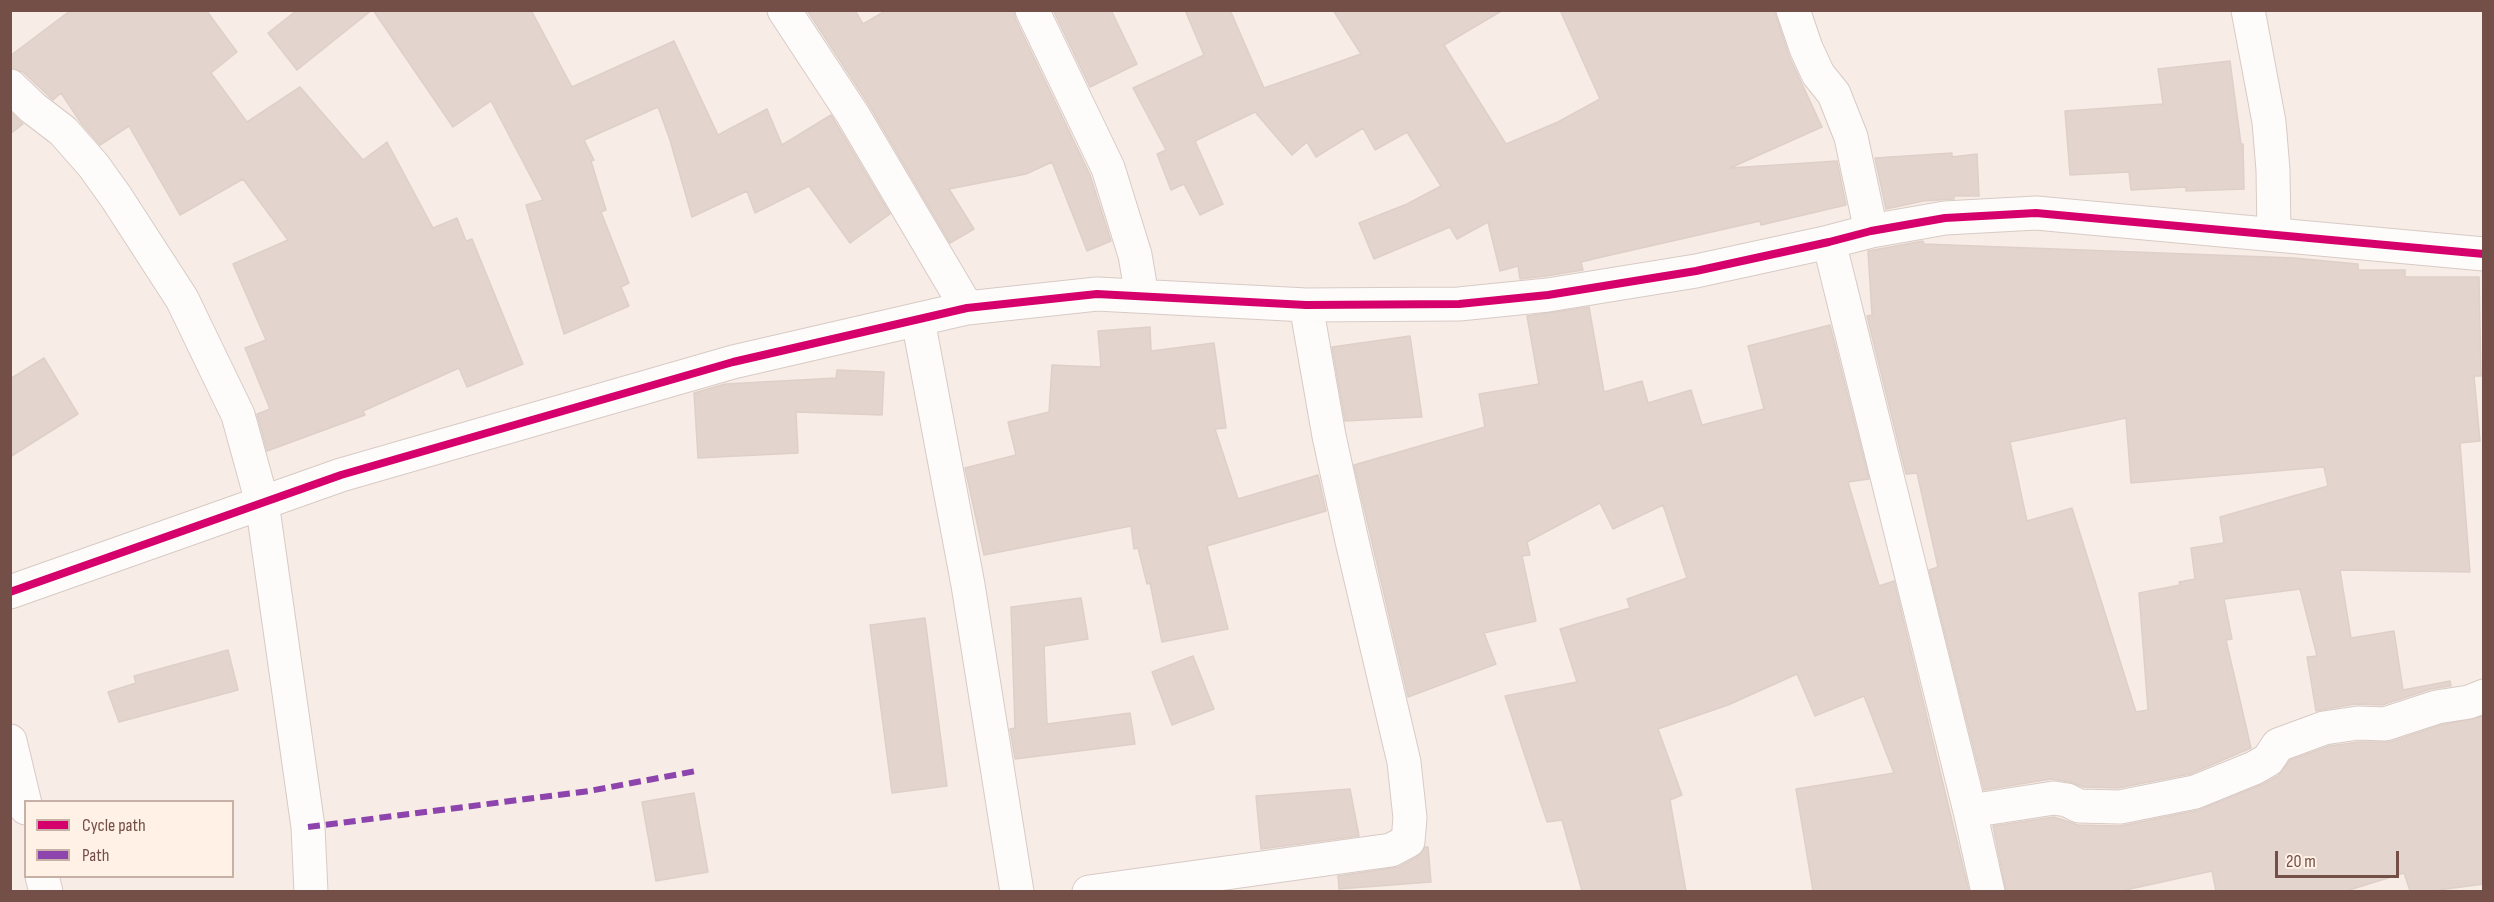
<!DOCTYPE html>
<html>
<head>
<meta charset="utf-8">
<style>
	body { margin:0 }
	#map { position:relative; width:2494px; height:902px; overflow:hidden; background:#f7ede6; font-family:"Sofia Sans Condensed",sans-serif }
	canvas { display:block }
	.frame { position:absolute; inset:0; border:12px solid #744f47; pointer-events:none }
	.legend { position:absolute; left:24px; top:800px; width:210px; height:78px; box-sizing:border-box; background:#fff1e6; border:2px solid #c7b0a6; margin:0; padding:8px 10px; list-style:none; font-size:18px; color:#744f47 }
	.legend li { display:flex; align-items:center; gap:12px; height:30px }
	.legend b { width:30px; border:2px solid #c7b0a6 }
	.scale { position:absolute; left:2275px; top:851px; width:124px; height:27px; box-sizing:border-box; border:3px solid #744f47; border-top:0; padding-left:8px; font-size:18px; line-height:21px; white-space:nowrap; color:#744f47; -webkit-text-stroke:4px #fff1e6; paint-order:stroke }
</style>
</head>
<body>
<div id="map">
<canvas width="2494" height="902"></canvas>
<div class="frame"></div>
<ul class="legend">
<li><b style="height:8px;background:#d6006c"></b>Cycle path</li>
<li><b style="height:8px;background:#8e44ad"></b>Path</li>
</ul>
<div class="scale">20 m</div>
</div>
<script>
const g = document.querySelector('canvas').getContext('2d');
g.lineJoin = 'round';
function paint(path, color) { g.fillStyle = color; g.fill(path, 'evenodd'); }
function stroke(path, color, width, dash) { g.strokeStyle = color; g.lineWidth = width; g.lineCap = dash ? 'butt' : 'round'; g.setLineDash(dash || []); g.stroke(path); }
const building = new Path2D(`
	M71,10H206L237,52L211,73L247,122L300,87L363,160L387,142L433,228L457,218L466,241L472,239L523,364L467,387L459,368L363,411L365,415L267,451L257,414L270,409L245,348L266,340L233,264L288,240L243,179L180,215L129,126L100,145L81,123L61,93L53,100L23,72L10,68V56Z
	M297,10H372L297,70L268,33Z
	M373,10H531L572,87L674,41L718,135L767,109L782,145L831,115L890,214L850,243L809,186L755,213L747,191L692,217L670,140L658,107L584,140L594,160L591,161L606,210L601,212L629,283L621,287L629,306L564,334L526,205L543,200L491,101L453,127Z
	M807,10H855L863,24L887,10H1014L1015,18L1090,175L1111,241L1087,251L1052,162L1026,174L949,189L974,229L950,243L869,105Z
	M1053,10H1111L1137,64L1090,87Z
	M1185,10H1230L1264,88L1361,54L1333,10H1503L1444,45L1506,144L1558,122L1600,99L1560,10H1774L1789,56L1822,127L1730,168L1837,161L1846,205L1761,225L1760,221L1602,257L1581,262L1583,270L1546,276L1520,279L1518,266L1500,271L1488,222L1457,239L1450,227L1374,259L1359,223L1407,204L1441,186L1407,132L1375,150L1363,128L1316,157L1307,142L1292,155L1255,112L1195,141L1223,204L1200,215L1184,184L1171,190L1157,154L1166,150L1133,88L1204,55Z
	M2230,61L2241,144H2243L2244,189L2186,191V187L2131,190L2129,172L2070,175L2065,111L2163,104L2158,69Z
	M10,112L23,124L10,134Z
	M1952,153V157L1977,154L1979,196H1954V199L1923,201L1886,209L1875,158Z
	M1923,241L1924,244L2294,258L2358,264V270H2405V277H2479L2481,376H2474L2480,441L2460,443L2470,572L2340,570L2351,638L2394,631L2403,690L2450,681L2451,686L2431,689L2382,705L2355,704L2316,711L2307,657L2317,656L2300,589L2224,599L2232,639L2226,640L2251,748L2190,774L2118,788L2084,787L2070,782L2051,779L1984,790L1929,570L1938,567L1917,473L1906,474L1867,316L1872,315L1868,251ZM2126,418L2131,483L2324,467L2328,486L2220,517L2224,543L2191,548L2195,579L2179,582L2180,585L2139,593L2148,710L2136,712L2072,508L2027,521L2010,442Z
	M1589,307L1604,392L1642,381L1648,403L1691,390L1702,425L1764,409L1748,346L1830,325L1869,479L1848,482L1879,586L1894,581L1969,891H1813L1796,789L1894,773L1864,696L1815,716L1797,674L1728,705L1658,729L1682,795L1670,800L1686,891H1582L1562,820L1547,822L1505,696L1577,682L1560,629L1630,608L1627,599L1687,578L1663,505L1613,529L1600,503L1527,542L1530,555L1522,556L1536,621L1484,633L1496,664L1408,697L1354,465L1485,427L1479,394L1539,384L1527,316Z
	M1150,327L1151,351L1214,343L1226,428L1215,429L1238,499L1318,475L1326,511L1207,546L1228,629L1162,642L1150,583L1147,584L1138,548L1134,549L1131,526L984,555L965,468L1016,455L1008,422L1049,412L1052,365L1101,367L1098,331Z
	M1410,336L1422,417L1345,421L1332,347Z
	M44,358L78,414L10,457V379Z
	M837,370L884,372L882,415L796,412L798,453L698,458L694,393L725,384L836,378Z
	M1081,598L1088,639L1044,646L1047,724L1130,713L1135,744L1015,759L1010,729L1015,728L1011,607Z
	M925,618L947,786L892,793L870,625Z
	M228,650L238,690L119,722L108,692L136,683L134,676Z
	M1193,656L1214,709L1172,725L1152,672Z
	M2484,716V884L2431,891H2410L2404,873L2346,891H2216L2212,871L2121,891H2006L1993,826L2054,817L2078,825L2120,826L2199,810L2263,784L2278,776L2290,760L2329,746L2359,742H2390L2441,725Z
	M1350,789L1359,836L1261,849L1256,796Z
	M694,793L708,872L656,881L642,802Z
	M1425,847H1428L1431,882L1339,889L1338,876L1399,867L1417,857Z`);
const minor = new Path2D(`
	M784,10L853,115L967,308
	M1032,10L1108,168L1135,255L1142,296
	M1793,10L1806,48L1818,74L1834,94L1851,137L1871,231
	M2248,10L2269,122L2273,170L2274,234
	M10,86L33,108L63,131L93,165L116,197L182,299L238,415L262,502L308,827L311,892
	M1829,242L1970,811L1988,892
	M918,320L968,585L1017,892
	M10,592L341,475L733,362L967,308L1097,294L1306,305L1459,304L1548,295L1696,271L1829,242L1871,231L1945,218L2036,213L2484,254
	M10,741L26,808
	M1970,811L2054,798L2067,800L2079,806L2120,807L2195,792L2254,768L2268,760L2278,745L2324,728L2358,723L2385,724L2437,707L2469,702L2484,696
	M42,876L46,892
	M1089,892L1391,850L1408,841L1410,818L1404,762L1352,541L1329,436L1306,305`);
const quiet = new Path2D(`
	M308,827L589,791L696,771`);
const cycleway = new Path2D(`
	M10,592L341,475L733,362L967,308L1097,294L1306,305L1459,304L1548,295L1696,271L1829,242L1871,231L1945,218L2036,213L2484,254`);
paint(building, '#e3d4ce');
stroke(building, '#dfcfc9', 1.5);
stroke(minor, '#d8cac5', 35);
stroke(minor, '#fefcfb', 33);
stroke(quiet, '#8e44ad', 6, [12, 6]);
stroke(cycleway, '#d6006c', 8);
</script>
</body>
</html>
